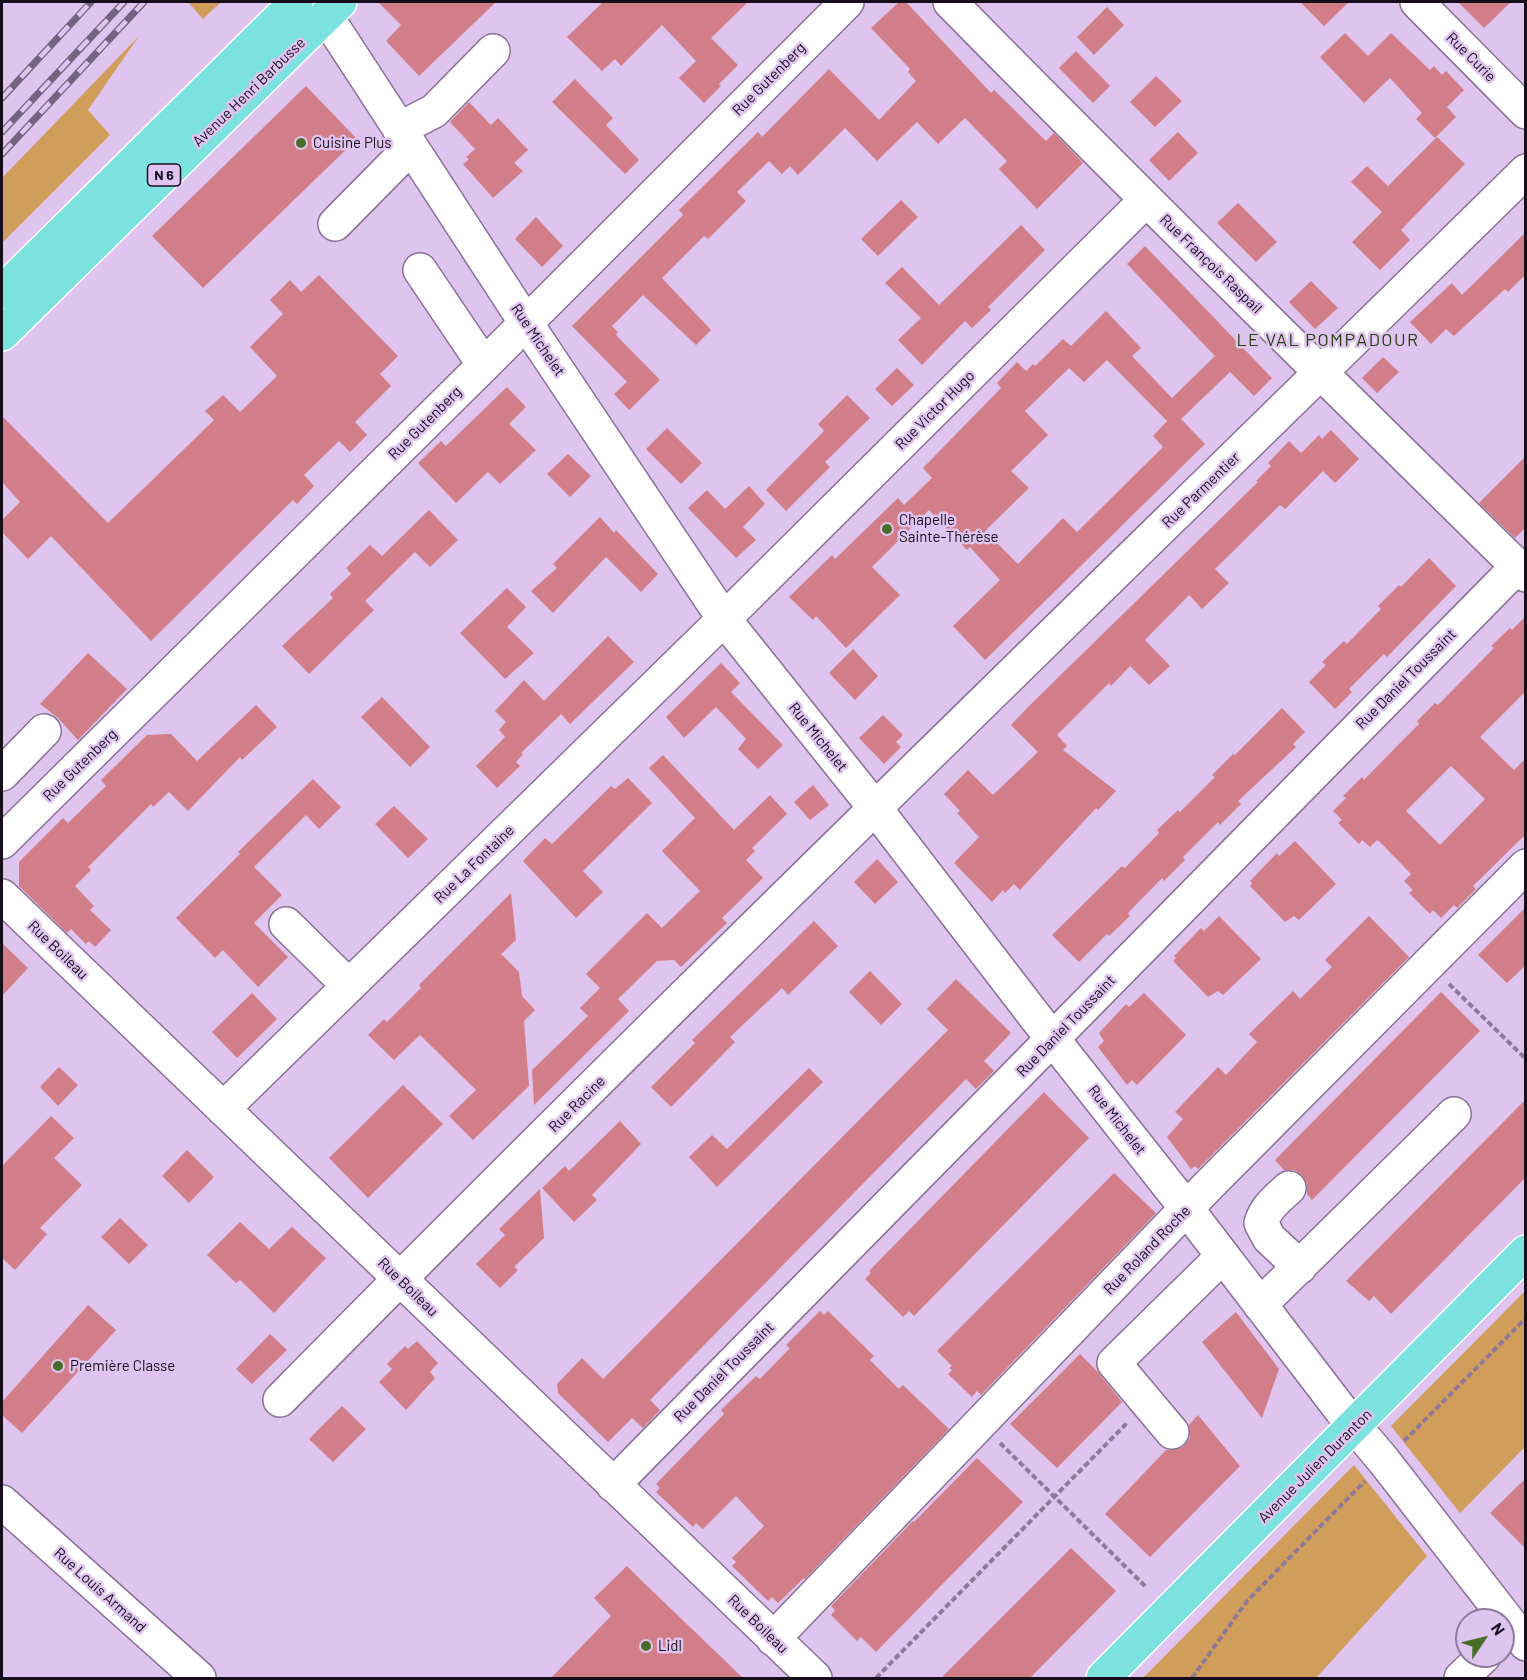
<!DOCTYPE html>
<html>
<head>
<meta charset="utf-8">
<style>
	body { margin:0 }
	#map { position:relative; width:1527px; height:1680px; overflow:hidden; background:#dec4ee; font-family:Barlow,sans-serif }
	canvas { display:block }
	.frame { position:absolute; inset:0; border:3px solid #170e1c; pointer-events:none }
	.north { position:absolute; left:1455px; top:1608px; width:60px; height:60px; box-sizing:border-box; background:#dec4ee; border:2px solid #8e7b9a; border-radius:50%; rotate:55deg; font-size:16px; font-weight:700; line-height:24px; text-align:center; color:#170e1c }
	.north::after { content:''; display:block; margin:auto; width:21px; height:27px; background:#476d26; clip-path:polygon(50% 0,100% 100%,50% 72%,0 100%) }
</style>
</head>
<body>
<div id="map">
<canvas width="1527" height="1680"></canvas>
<div class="frame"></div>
<div class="north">N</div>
</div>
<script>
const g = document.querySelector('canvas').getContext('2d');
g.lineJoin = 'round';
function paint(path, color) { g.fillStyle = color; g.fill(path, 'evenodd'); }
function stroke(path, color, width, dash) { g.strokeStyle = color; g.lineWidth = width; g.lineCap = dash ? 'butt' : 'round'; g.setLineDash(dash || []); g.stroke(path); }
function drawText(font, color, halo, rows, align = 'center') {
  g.font = font + ' Barlow,sans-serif'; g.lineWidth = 5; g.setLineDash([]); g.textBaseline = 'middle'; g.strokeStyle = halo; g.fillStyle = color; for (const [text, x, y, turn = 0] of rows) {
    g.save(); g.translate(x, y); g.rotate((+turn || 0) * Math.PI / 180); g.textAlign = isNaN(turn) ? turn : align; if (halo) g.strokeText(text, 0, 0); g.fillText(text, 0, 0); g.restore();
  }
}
const green = new Path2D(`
	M188,2H221L203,19Z
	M139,36L88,110L110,135L2,243V178Z
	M1525,1291V1447L1460,1513L1391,1426Z
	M1354,1465L1427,1556L1316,1678H1143Z`);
const building = new Path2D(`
	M378,2H496L419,76L386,41L401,25Z
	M603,2H748L711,38L738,65L719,84L721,86L704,103L679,78L696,61L662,25L621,66L615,59L602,71L567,37Z
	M899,2H906L991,93L994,90L1046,141L1054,133L1083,163L1037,209L999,169L1007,161L965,118L938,144L917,122L877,161L845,128L798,175L790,166L782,174L769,161L737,192L746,201L708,239L704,236L662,278L711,330L696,345L643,295L612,326L618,332L616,335L660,380L629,410L614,394L627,382L572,326L683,215L679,210L758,132L762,137L829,69L879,120L916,81L908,72L910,69L871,28Z
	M1300,2H1349L1324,26Z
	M1458,2H1511L1484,28Z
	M1107,7L1124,25L1094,55L1077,37Z
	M1345,33L1368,56L1391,33L1430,70L1434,66L1442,75L1446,71L1464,90L1447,107L1456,117L1435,138L1416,119L1422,113L1390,78L1364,103L1320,57Z
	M1076,51L1110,86L1093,103L1059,68Z
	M1156,76L1182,101L1155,127L1130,102Z
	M575,79L613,118L606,125L639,160L625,174L552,102Z
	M306,86L357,139L203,288L152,236Z
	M469,102L491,125L498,118L528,150L514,163L523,171L493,198L463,164L469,159L466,157L475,149L450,122Z
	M1178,132L1198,153L1169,181L1149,160Z
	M1437,137L1465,164L1401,230L1410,240L1380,270L1352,242L1382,212L1351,182L1367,166L1388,186Z
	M901,200L918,217L878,256L861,239Z
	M1238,203L1277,242L1256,262L1217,223Z
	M536,217L563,246L542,267L515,239Z
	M1021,225L1045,250L988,307L991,310L972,328L965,321L922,365L898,340L921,318L885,283L902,267L939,305Z
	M1526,232V274L1508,292L1505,289L1454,336L1446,329L1431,344L1410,322L1452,283L1462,295Z
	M1145,246L1272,378L1254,396L1230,372L1181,419L1205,444L985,660L953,626L1000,580L970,547L967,550L929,510L872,567L900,595L846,648L816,616L813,620L789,597L832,555L835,559L898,498L904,505L932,478L923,468L1001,388L997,383L1017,362L1026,371L1033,364L1035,366L1063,339L1071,346L1106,311L1141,348L1132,356L1172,398L1215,356L1127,264ZM1107,360L1167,421L1153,436L1163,447L1077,532L1063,518L1018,564L985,531L1029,488L1011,471L1048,435L1025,411L1069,368L1084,382Z
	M319,275L398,356L380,374L391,386L355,422L367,435L350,452L339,441L304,475L314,486L297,504L293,500L151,641L51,536L28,559L2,532V520L20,502L2,482V416L108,523L214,420L205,411L223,395L240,412L277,376L250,347L283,314L270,300L290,280L301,292Z
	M1311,281L1338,308L1315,329L1289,302Z
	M1383,357L1399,372L1377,393L1362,378Z
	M897,368L914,385L892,406L875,389Z
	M507,387L526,407L509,424L536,450L500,484L488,472L456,503L418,463L441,441L446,446Z
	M847,395L870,418L825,462L830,467L786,511L766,490L824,431L818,424Z
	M667,428L702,463L681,484L646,449Z
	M1331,430L1359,459L1335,483L1323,471L1285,509L1280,505L1215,569L1229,583L1202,609L1189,595L1145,640L1170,666L1149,685L1130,666L1111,686L1109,683L1057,735L1067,746L1063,750L1116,791L1098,810L1096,808L1020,890L1014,884L1005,893L1003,890L992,902L954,863L979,837L957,813L960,811L944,794L968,770L993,795L1038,752L1011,725L1028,707L1258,482L1256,481L1271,466L1268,463L1289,441L1301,453L1319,435L1322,439Z
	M568,454L591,476L570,497L547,474Z
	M1526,456V527L1515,538L1479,503Z
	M749,486L765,504L743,527L756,540L736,558L688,508L707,490L725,509Z
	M429,510L458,540L430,567L415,552L365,601L374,610L309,674L282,646L333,598L330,594L351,574L346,568L370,545L382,556Z
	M600,517L614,533L616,530L658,574L641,592L606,557L553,613L531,591L557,568L553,564Z
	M1429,558L1456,586L1387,657L1384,654L1349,689L1352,692L1335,709L1309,682L1326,665L1322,662L1344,641L1347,644L1381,609L1378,606L1399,585L1401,587Z
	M507,588L526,607L507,627L534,653L505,679L460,633Z
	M1526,616V691L1480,737L1514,770L1526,758V834L1473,886L1476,889L1457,908L1454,905L1441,918L1433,910L1430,914L1409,893L1413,890L1404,881L1411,874L1381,843L1377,840L1370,847L1362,840L1359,844L1338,823L1342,820L1333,811L1346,798L1343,796L1362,777L1364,780L1397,746L1419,724L1417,721L1435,703L1438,705L1494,648L1491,646L1510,628L1512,630ZM1451,766L1485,799L1440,845L1406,811Z
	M608,636L634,662L570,724L561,714L521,753L523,754L516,762L520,766L497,788L476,766L505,737L499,730L506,722L495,711L524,680L544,701Z
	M853,649L878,676L855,700L829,673Z
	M88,653L127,689L78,740L57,717L40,704Z
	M721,663L740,683L731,692L783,745L758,769L738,749L746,739L716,707L684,738L666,717Z
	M382,697L430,747L410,767L361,717Z
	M256,705L277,727L242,760L240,757L188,811L169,792L153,807L151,804L88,867L91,870L75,886L94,906L90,910L111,930L95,947L89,941L86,944L71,929L67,933L19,886V862L63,818L68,823L106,786L101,780L147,735L171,734L197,761Z
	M1282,708L1305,732L1293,744L1296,747L1238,801L1241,804L1220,825L1218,822L1183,857L1185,860L1164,881L1162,878L1128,913L1130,916L1109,936L1107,934L1079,962L1052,935L1122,866L1125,868L1159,833L1157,830L1178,810L1180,812L1215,777L1212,775L1233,754L1235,755Z
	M883,715L903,735L896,742L901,747L884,764L859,738Z
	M663,755L734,830L770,795L787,814L752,848L755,851L746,860L763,878L722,918L727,923L681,967L674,960L657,961L618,999L629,1011L534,1105L532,1070L588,1016L580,1008L600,988L586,974L647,913L662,928L700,891L662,851L695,818L649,768Z
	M628,778L652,803L583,871L603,892L576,918L523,861L545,838L552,844L611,786L615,789Z
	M313,779L341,807L319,829L306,815L254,867L282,895L254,923L288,957L258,987L223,950L215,958L176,918L240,854L238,852Z
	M813,785L829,805L810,820L794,802Z
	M394,806L428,839L408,858L375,824Z
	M1295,841L1336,884L1299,920L1294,916L1285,922L1250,886L1252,883L1250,881L1277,853L1279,856Z
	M877,859L898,882L875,904L854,882Z
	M511,893L516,940L501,954L519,972L522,996L535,1010L524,1021L529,1086L473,1140L449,1116L476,1090L420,1035L394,1060L368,1035L384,1019L387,1022L421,988L419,985Z
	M1526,907V965L1507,983L1478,955Z
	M1219,916L1261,959L1223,995L1218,991L1208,997L1173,961L1176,958L1174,956L1201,928L1204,931Z
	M1369,916L1409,957L1198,1169L1195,1166L1191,1169L1167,1137L1183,1119L1175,1112L1218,1067L1226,1075L1257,1042L1249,1034L1293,991L1300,999L1332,967L1325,960Z
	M814,921L838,946L788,995L782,988L730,1037L735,1042L671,1107L651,1087L695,1043L692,1040Z
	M2,943L28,968L2,996Z
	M870,971L902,1004L881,1025L849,992Z
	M956,979L1011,1033L984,1061L994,1071L976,1089L966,1079L782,1266L650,1400L660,1410L643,1428L632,1418L608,1442L558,1393L557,1384L582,1358L603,1379L948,1030L927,1009Z
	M1441,992L1480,1031L1312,1200L1307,1194V1184L1302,1175L1294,1170H1284L1275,1160Z
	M252,993L277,1019L237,1058L212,1032Z
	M1144,993L1186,1035L1137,1085L1132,1080L1127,1085L1098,1047L1104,1041L1099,1033L1126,1004L1129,1007Z
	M59,1067L78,1085L58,1106L40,1087Z
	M809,1068L823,1082L717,1187L689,1157L712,1135L727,1149Z
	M403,1085L443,1124L368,1198L329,1158Z
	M1044,1092L1089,1138L914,1316L909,1311L903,1317L865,1279L871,1273L869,1271Z
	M1526,1099V1177L1391,1314L1374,1296L1369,1301L1346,1281Z
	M51,1116L74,1138L54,1158L82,1185L40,1228L47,1234L15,1270L2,1258V1166Z
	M620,1121L641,1144L592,1195L597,1200L574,1222L542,1188L565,1166L569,1171Z
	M187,1150L214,1177L189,1203L162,1176Z
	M1114,1173L1156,1213L981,1395L977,1391L972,1397L948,1374L952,1370L949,1368L952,1366L937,1351Z
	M540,1189L544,1238L514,1267L518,1270L500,1288L476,1264L505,1235L499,1229Z
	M120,1218L148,1245L129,1264L101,1237Z
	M240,1222L269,1249L292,1227L326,1258L274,1313L240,1280L236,1283L207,1255Z
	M88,1305L116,1330L22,1433L2,1415V1402Z
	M820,1311L824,1315L828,1311L874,1356L870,1360L899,1389L903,1385L949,1429L805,1579L804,1578L778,1603L772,1597L768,1601L732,1566L736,1562L732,1558L764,1526L736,1496L703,1529L696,1523L693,1527L656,1492L660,1488L656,1484L724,1414L721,1410L756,1376L760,1379L790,1348L786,1345Z
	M1236,1312L1279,1369L1262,1418L1202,1342Z
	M270,1334L287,1350L252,1384L236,1369Z
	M417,1341L438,1363L430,1372L435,1378L406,1410L379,1382L392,1369L387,1364L405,1346L408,1349Z
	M1080,1354L1097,1371L1122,1402L1057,1468L1010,1424Z
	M342,1406L366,1429L333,1462L309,1439Z
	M1198,1415L1240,1466L1150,1557L1105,1514L1166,1450H1176L1184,1446L1190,1438L1189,1425Z
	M977,1458L1023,1502L876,1652L861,1637L857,1641L831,1615L835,1610L831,1606L913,1521L914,1522Z
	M1526,1478V1549L1490,1513Z
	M1071,1548L1116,1591L1030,1678H941Z
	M627,1566L643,1582L743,1678H551L611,1616L594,1598Z`);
const path = new Path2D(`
	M1449,984L1526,1059
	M1404,1441L1526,1318
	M1000,1443L1145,1586
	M876,1678L1128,1422
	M1192,1678L1247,1601L1365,1481`);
const minor = new Path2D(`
	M950,2C1140,195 1333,385 1526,575
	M1417,2L1526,112
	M326,16L526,323L724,619L875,808L1037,1019L1187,1209L1341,1410L1384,1461L1526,1644
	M399,129L434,111L493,51
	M335,224L411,147
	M420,270L484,365
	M2,774L44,731
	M2,842L484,365L847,2
	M2,896L815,1678
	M286,924L349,986
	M223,1109L724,619L1146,200
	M1289,1188C1277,1199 1266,1207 1261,1223L1269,1238L1300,1267
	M1260,1305L1454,1114
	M280,1400C689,985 1110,580 1526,171
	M1172,1432L1114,1363L1223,1256
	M613,1485L1517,567
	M2,1502L199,1678
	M773,1639L1206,1188L1526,866
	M1461,1678L1484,1656`);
const major = new Path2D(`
	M2,292L296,2
	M2,334L340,2
	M1103,1678L1526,1252`);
const rail = new Path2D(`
	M2,98L91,2
	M2,132L124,2
	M2,154L144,2`);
const markers = [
	[301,143,6,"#476d26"],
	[887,529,6,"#476d26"],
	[58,1366,6,"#476d26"],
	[646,1646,6,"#476d26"]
];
const shields = [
	[164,175,33]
];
const shieldNames = [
	["N 6",164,175]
];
const streetNames = [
	["Rue Curie",1471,57,45],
	["Rue Gutenberg",769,79,-45],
	["Avenue Henri Barbusse",249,92,-44],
	["Rue François Raspail",1211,264,44],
	["Rue Michelet",538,340,56],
	["Rue Victor Hugo",935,410,-45],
	["Rue Gutenberg",425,423,-45],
	["Rue Parmentier",1201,490,-44],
	["Rue Daniel Toussaint",1406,679,-45],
	["Rue Michelet",818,737,51],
	["Rue Gutenberg",80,765,-44],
	["Rue La Fontaine",474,864,-44],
	["Rue Boileau",58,950,44],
	["Rue Daniel Toussaint",1066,1026,-46],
	["Rue Racine",577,1104,-45],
	["Rue Michelet",1117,1120,52],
	["Rue Roland Roche",1147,1250,-46],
	["Rue Boileau",408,1287,44],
	["Rue Daniel Toussaint",724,1372,-45],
	["Avenue Julien Duranton",1315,1466,-45],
	["Rue Louis Armand",100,1590,42],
	["Rue Boileau",758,1624,44]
];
const poiNames = [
	["Cuisine Plus",313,143],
	["Chapelle",899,520],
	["Sainte-Thérèse",899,537],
	["Première Classe",70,1366],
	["Lidl",658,1646]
];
const quarterNames = [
	["LE VAL POMPADOUR",1328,340]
];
paint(green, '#d09d5a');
paint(building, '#d27e88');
stroke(minor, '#887096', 36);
stroke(major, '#fff', 36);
stroke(path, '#8d7a98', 4, [6, 3]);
stroke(minor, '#fff', 33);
stroke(major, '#7ce2e0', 33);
stroke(rail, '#75647f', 7);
stroke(rail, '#dec4ee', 4.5, [14]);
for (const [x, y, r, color] of markers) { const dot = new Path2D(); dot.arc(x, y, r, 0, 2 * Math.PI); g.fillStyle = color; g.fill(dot); stroke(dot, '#dec4ee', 2); }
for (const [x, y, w] of shields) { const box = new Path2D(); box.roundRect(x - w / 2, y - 11, w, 22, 4.5); g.fillStyle = '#dec4ee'; g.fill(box); stroke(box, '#170e1c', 1.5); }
drawText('bold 14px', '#170e1c', null, shieldNames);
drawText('15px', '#170e1c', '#dec4ee', streetNames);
drawText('15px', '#170e1c', '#dec4ee', poiNames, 'left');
g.letterSpacing = '1.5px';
drawText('18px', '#27400f', '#dec4ee', quarterNames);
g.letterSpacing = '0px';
</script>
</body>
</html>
